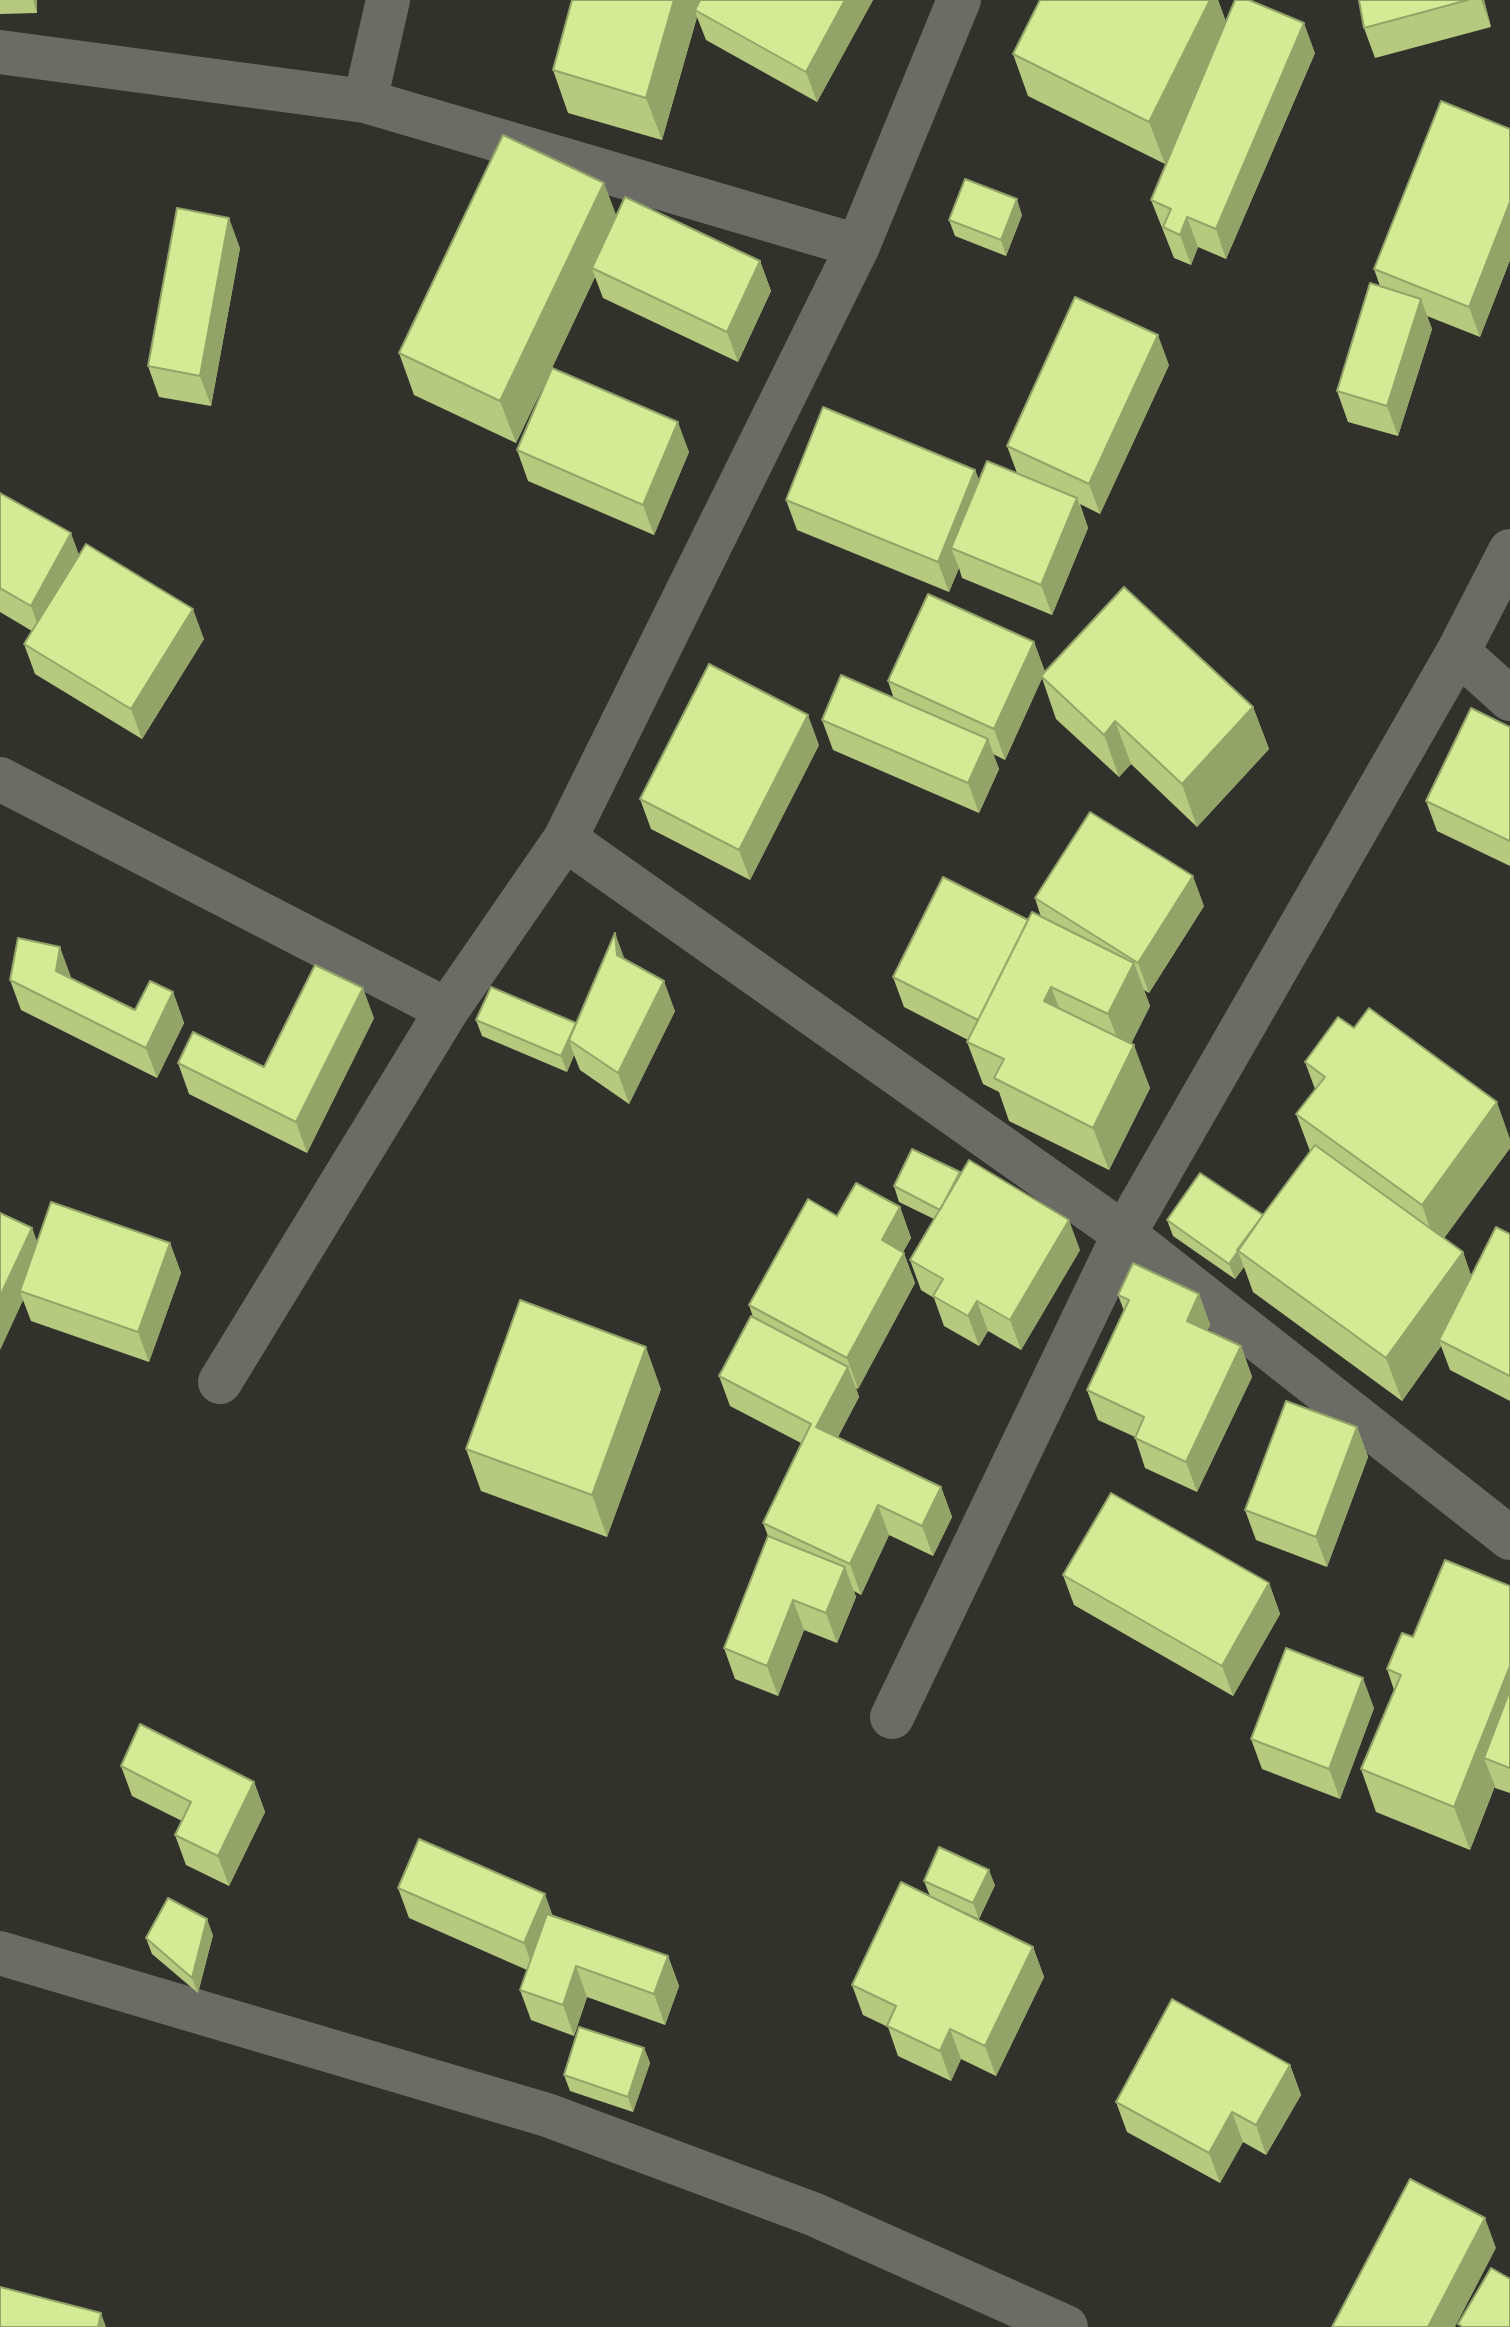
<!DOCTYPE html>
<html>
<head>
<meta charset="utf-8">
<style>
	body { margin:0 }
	canvas { display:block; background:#31322c }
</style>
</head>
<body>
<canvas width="1510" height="2327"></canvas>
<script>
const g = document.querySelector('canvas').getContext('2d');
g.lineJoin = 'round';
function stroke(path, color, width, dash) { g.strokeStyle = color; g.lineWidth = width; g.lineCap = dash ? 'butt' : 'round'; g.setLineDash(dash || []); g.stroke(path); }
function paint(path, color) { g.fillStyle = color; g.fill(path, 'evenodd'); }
const street = new Path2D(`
	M0,52L365,101L858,246
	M365,101L388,0
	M1458,652L1510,699
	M0,779L447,1010
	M565,839L1124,1234L1510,1538
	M220,1382L447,1010L565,839L858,246L959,0
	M892,1717L1124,1234L1458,652L1510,551
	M0,1953L547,2115L813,2214L1066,2327`);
const wall = new Path2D(`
	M0,0H37V13L0,14Z
	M572,0H873L817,102L706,40L697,17L662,140L568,113L553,70Z
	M1040,0H1218L1226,22L1315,53L1226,259L1198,247L1191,265L1174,258L1151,200L1174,146L1165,164L1028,96L1013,54Z
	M1359,0H1484L1491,27L1375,58L1364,28Z
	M1510,129V260L1480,337L1427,316L1432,329L1398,436L1348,422L1337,391L1380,286L1374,269Z
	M1022,215L1006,256L955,236L949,220Z
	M617,216L760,261L771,291L738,362L603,298L595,277L552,368L689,452L654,535L528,481L517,450L551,370L516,443L414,395L399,353Z
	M240,248L211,406L159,397L148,366Z
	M1169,365L1100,514L1080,504L1088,528L1052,615L962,578L959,568L949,592L797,530L786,500L975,470L979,480L1017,473L1007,446Z
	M0,493L79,555L204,639L142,739L35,674L24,644L32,631L0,612Z
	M1034,642L1045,672L1253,707L1269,749L1197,827L1131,764L1119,777L1056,719L1042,678L1005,760L993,754L999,769L979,813L833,750L822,720L894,699L888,681Z
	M1510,727V866L1437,831L1426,801Z
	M819,745L750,880L651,829L640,799Z
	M1035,898L1204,906L1149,993L1144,990L1150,1006L1131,1044L1150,1088L1109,1170L1009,1121L999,1092L983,1084L967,1042L968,1040L904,1007L893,977L1028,920L1041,917Z
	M624,959L675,1011L629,1104L580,1070L574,1055L567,1072L482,1036L476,1020L576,1023Z
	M71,977L70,978L135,1010L173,992L184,1023L157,1078L21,1010L10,980Z
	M374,1018L307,1153L189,1094L178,1063L264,1067Z
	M1305,1062L1510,1148L1444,1238L1463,1252L1471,1276L1510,1234V1401L1450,1370L1441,1346L1402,1401L1253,1292L1244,1267L1235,1279L1173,1236L1167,1220L1263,1215L1310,1151L1296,1114L1315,1089Z
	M961,1174L1080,1250L1021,1350L988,1331L979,1346L944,1326L934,1298L921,1290L910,1260L934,1219L899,1202L894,1186Z
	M900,1207L911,1238L903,1252L915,1283L858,1389L856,1388L859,1397L838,1437L941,1487L952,1517L933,1556L889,1535L861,1595L854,1591L856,1597L837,1643L804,1630L778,1696L735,1679L724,1648L768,1536L763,1523L801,1443L730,1406L719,1376L753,1317L749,1305L837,1216Z
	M32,1228L37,1242L170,1243L181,1273L149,1362L31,1321L23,1300L0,1350Z
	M1199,1294L1210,1325L1207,1331L1241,1346L1252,1377L1197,1492L1145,1468L1135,1437L1098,1420L1087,1390L1124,1311L1118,1295Z
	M661,1389L607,1537L481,1491L466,1449Z
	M1357,1427L1368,1457L1327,1567L1256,1540L1245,1510Z
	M1063,1575L1269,1583L1280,1614L1233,1696L1074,1605Z
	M1510,1586V1793L1495,1788V1786L1470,1850L1376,1812L1361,1769L1394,1690L1387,1669L1413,1637Z
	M1374,1708L1340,1799L1262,1769L1251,1739Z
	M121,1766L254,1782L265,1812L229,1886L186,1865L175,1835L182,1821L132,1796Z
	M924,1881L995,1885L979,1919L930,1896Z
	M398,1888L553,1915L668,1956L679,1986L665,2025L587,1997L574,2036L531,2020L520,1990L527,1970L409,1918Z
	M213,1935L198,1993L152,1954L146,1938Z
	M1033,1947L1044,1977L996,2076L961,2059L951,2081L898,2056L888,2027L863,2015L852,1985Z
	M644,2048L650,2063L633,2112L570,2091L564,2075Z
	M1290,2065L1301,2095L1266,2155L1243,2142L1220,2183L1127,2132L1116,2102Z`);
const shadedWall = new Path2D(`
	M33,0H37V13Z
	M674,0H702L695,10L697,17L662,140L646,98Z
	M845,0H873L817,102L806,72Z
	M1210,0H1218L1230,33L1165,164L1149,122Z
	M1481,0H1484L1491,27Z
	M1304,23L1315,53L1226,259L1216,229Z
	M604,183L620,225L592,268L595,277L516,443L500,401Z
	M1017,199L1022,215L1006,256L1001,240Z
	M1510,202V260L1480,337L1469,307Z
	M1187,217L1198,247L1191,265L1180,235Z
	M229,218L240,248L211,406L200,376Z
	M760,261L771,291L738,362L727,332Z
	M1421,299L1432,329L1398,436L1387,406Z
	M1158,335L1169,365L1100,514L1089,484Z
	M678,422L689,452L654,535L643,505Z
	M975,470L986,500L951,548L959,568L949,592L938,562Z
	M1077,498L1088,528L1052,615L1041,585Z
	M71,533L82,563L42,636L31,606Z
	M193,609L204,639L142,739L131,709Z
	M1034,642L1045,672L1005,760L994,729Z
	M1253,707L1269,749L1197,827L1182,784Z
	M808,715L819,745L750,880L739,850Z
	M1115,721L1131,764L1119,777L1104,735Z
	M988,739L999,769L979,813L968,783Z
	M1193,876L1204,906L1149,993L1138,963Z
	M615,933L626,963L617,955Z
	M60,947L71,977L67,1001L56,971Z
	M1134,963L1150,1006L1124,1057L1108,1014Z
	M664,981L675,1011L629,1104L618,1073Z
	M1051,987L1067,1029L1044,1001Z
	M363,988L374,1018L307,1153L296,1122Z
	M173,992L184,1023L157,1078L146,1048Z
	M576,1023L569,1040L574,1055L567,1072L561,1056Z
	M1134,1045L1150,1088L1109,1170L1093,1128Z
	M1497,1102L1510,1139V1148L1437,1248L1422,1205Z
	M900,1207L911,1238L893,1270L882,1240Z
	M1069,1220L1080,1250L1021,1350L1010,1320Z
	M32,1228L43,1258L20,1291L23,1300L0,1350V1296Z
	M170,1243L181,1273L149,1362L138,1332Z
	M1238,1251L1244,1267L1235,1279L1229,1264Z
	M1463,1252L1478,1295L1439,1340L1441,1346L1402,1401L1386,1358Z
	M904,1253L915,1283L858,1389L847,1358Z
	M1199,1294L1210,1325L1198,1352L1187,1321Z
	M977,1301L988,1331L979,1346L968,1316Z
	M1241,1346L1252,1377L1197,1492L1186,1462Z
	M646,1347L661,1389L607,1537L592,1495Z
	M848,1367L859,1397L827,1457L816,1427Z
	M1357,1427L1368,1457L1327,1567L1316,1537Z
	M941,1487L952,1517L933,1556L922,1526Z
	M878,1505L889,1535L861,1595L850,1564Z
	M845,1567L856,1597L837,1643L826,1613Z
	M1269,1583L1280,1614L1233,1696L1222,1666Z
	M793,1600L804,1630L778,1696L767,1666Z
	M1510,1666V1748L1484,1758L1495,1786L1470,1850L1454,1807Z
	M1363,1678L1374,1708L1340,1799L1329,1769Z
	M254,1782L265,1812L229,1886L218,1856Z
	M989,1870L995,1885L979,1919L973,1903Z
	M545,1894L556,1925L535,1974L524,1943Z
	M207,1919L213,1935L198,1993L192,1978Z
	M1033,1947L1044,1977L996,2076L985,2046Z
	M668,1956L679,1986L665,2025L654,1994Z
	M576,1966L587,1997L574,2036L563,2005Z
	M950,2029L961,2059L951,2081L940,2051Z
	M644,2048L650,2063L633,2112L628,2097Z
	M1290,2065L1301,2095L1266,2155L1256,2125Z
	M1232,2112L1243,2142L1220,2183L1209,2153Z
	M1485,2218L1496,2248L1455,2327H1428Z
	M101,2313L106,2327H98Z`);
const building = new Path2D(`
	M572,0H674L646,98L553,70Z
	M700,0H845L806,72L695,10Z
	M1040,0H1210L1149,122L1013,54Z
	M1235,0H1249L1304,23L1216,229L1187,217L1180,235L1163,227L1171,209L1151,200Z
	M1359,0H1468L1364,28Z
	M1441,101L1510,129V202L1469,307L1374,269Z
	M503,135L604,183L500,401L399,353Z
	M965,179L1017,199L1001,240L949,220Z
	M625,197L760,261L727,332L592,268Z
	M177,208L229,218L200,376L148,366Z
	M1370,283L1421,299L1387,406L1337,391Z
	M1075,297L1158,335L1089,484L1007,446Z
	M552,368L678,422L643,505L517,450Z
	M823,407L975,470L938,562L786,500Z
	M987,461L1077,498L1041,585L951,548Z
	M0,493L71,533L31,606L0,588Z
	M86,544L193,609L131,709L24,644Z
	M1124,587L1253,707L1182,784L1115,721L1104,735L1041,676Z
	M928,594L1034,642L994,729L888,681Z
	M709,664L808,715L739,850L640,799Z
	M841,675L988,739L968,783L822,720Z
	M1471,708L1510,727V841L1426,801Z
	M1090,812L1193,876L1138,963L1035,898Z
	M943,877L1028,920L978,1020L893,977Z
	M1032,912L1134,963L1108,1014L1051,987L1044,1001L1134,1045L1093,1128L994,1078L1004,1059L967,1042Z
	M615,933L617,955L664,981L618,1073L569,1040Z
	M18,938L60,947L56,971L135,1010L150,981L173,992L146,1048L10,980Z
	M315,965L363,988L296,1122L178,1063L193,1032L264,1067Z
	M491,987L576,1023L561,1056L476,1020Z
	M1369,1008L1497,1102L1422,1205L1296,1114L1325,1077L1305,1062L1338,1017L1354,1028Z
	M1315,1145L1463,1252L1386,1358L1237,1250Z
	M912,1149L960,1172L940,1210L894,1186Z
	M969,1160L1069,1220L1010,1320L977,1301L968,1316L933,1296L943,1279L910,1260Z
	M1200,1173L1263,1215L1229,1264L1167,1220Z
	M856,1183L900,1207L882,1240L904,1253L847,1358L749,1305L808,1199L837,1216Z
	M51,1202L170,1243L138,1332L20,1291Z
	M0,1213L32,1228L0,1296Z
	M1496,1227L1510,1234V1376L1439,1340Z
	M1133,1263L1199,1294L1187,1321L1241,1346L1186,1462L1135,1438L1144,1417L1087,1390L1129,1300L1118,1295Z
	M520,1300L646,1347L592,1495L466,1449Z
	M751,1316L848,1367L816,1427L941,1487L922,1526L878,1505L850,1564L763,1523L811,1424L719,1376Z
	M1286,1401L1357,1427L1316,1537L1245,1510Z
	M1111,1493L1269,1583L1222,1666L1063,1575Z
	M768,1536L845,1567L826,1613L793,1600L767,1666L724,1648Z
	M1445,1560L1510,1586V1666L1454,1807L1361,1769L1401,1675L1387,1669L1402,1633L1413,1637Z
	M1286,1648L1363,1678L1329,1769L1251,1739Z
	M1510,1690V1768L1484,1758Z
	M140,1724L254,1782L218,1856L175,1835L191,1802L121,1766Z
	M419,1839L545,1894L524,1943L398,1888Z
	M939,1847L989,1870L973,1903L924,1881Z
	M901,1882L1033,1947L985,2046L950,2029L940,2051L887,2026L896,2006L852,1985Z
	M168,1898L207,1919L192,1978L146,1938Z
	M547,1914L668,1956L654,1994L576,1966L563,2005L520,1990Z
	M1172,1999L1290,2065L1256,2125L1232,2112L1209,2153L1116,2102Z
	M579,2027L644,2048L628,2097L564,2075Z
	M1410,2179L1485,2218L1428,2327H1332Z
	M1491,2268L1510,2279V2327H1463L1458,2324Z
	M0,2287L101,2313L98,2327H0Z`);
stroke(street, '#6a6c65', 44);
paint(wall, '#b6c97f');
paint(shadedWall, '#94a468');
paint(building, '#d4ea94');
stroke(building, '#94a468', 2);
</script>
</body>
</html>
